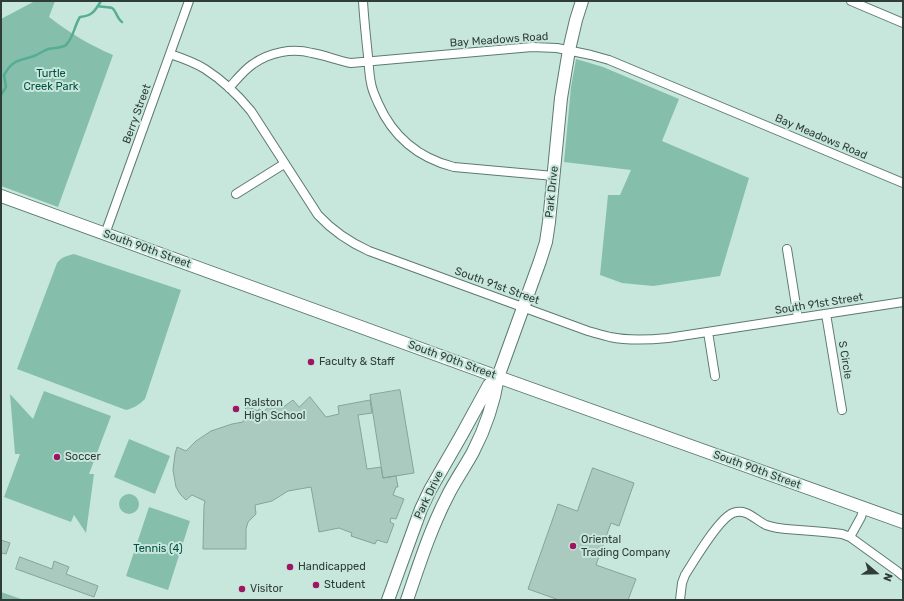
<!DOCTYPE html>
<html>
<head>
<meta charset="utf-8">
<style>
	body { margin:0 }
	#map { position:relative; width:904px; height:601px; overflow:hidden; background:#c7e7dc; font-family:Rubik,sans-serif }
	canvas { display:block }
	.frame { position:absolute; inset:0; border:2px solid #303c38; pointer-events:none }
	.north { position:absolute; left:856px; top:553px; width:40px; height:40px; -webkit-text-stroke:3px #c7e7dc; paint-order:stroke; rotate:110deg; font-size:11px; font-weight:700; line-height:16px; text-align:center; color:#303c38 }
	.north::after { content:''; display:block; margin:auto; width:14px; height:18px; background:#303c38; clip-path:polygon(50% 0,100% 100%,50% 72%,0 100%) }
</style>
</head>
<body>
<div id="map">
<canvas width="904" height="601"></canvas>
<div class="frame"></div>
<div class="north">N</div>
</div>
<script>
const g = document.querySelector('canvas').getContext('2d');
g.lineJoin = 'round';
function paint(path, color) { g.fillStyle = color; g.fill(path, 'evenodd'); }
function stroke(path, color, width, dash) { g.strokeStyle = color; g.lineWidth = width; g.lineCap = dash ? 'butt' : 'round'; g.setLineDash(dash || []); g.stroke(path); }
function drawText(font, color, halo, rows, align = 'center') {
  g.font = font + ' Rubik,sans-serif'; g.lineWidth = 4; g.setLineDash([]); g.textBaseline = 'middle'; g.strokeStyle = halo; g.fillStyle = color; for (const [text, x, y, turn = 0] of rows) {
    g.save(); g.translate(x, y); g.rotate((+turn || 0) * Math.PI / 180); g.textAlign = isNaN(turn) ? turn : align; if (halo) g.strokeText(text, 0, 0); g.fillText(text, 0, 0); g.restore();
  }
}
const green = new Path2D(`
	M35,1H55L49,17C71,34 88,44 113,55L58,207L1,186V19Z
	M576,59L583,61L603,67L679,99L662,141L749,178L720,276L653,286L622,283L600,275L608,195H620L631,170L564,162L571,87Z
	M74,254L181,290L145,399C139,405 134,408 126,410L17,369L57,263C62,257 66,256 74,254Z
	M44,391L111,416L89,474H94L86,533L74,515L71,522L4,497L20,454H15L10,394L33,419Z
	M129,439L170,456L155,494L114,477Z
	M119 504a10 10 0 1 1 20 0a10 10 0 1 1-20 0Z
	M149,507L190,521L168,590L126,576Z
	M1,592L24,600H1Z`);
const stream = new Path2D(`
	M98,6C101,7 110,7 112,8C116,10 117,19 122,22
	M1,95L6,87L4,75C13,59 19,61 34,56C39,54 43,51 48,49C55,47 60,49 66,45C74,37 74,26 80,17C92,16 95,11 101,1`);
const building = new Path2D(`
	M400,390L414,473L383,478L370,395Z
	M310,397L326,417L339,414L338,406L370,400L372,413L358,415L367,469L381,467L383,478L396,476L398,487H396L393,495L404,499L396,519L391,518L390,522L394,524L387,543L377,540L375,544L351,536L352,533L339,528L319,532L311,487L288,491L272,501L255,505L256,514L248,522L246,529V549H203L204,506L205,501L192,495L186,500L180,494L176,487L173,470L175,454L177,447L186,451L196,441L211,431L232,424L243,422L246,406L258,411L259,409L264,411L276,401L282,408L293,400L299,407Z
	M593,468L634,483L619,526L611,523L596,565L636,579L628,600H559L528,589L558,504L577,511Z
	M1,540L10,543L6,554L1,553Z
	M20,557L52,569L54,561L69,567L66,574L98,586L94,597L16,569Z`);
const street = new Path2D(`
	M363,1C364,19 366,37 368,56C369,65 369,74 371,83C372,90 375,96 378,103C393,137 418,158 454,167L554,176
	M851,1L903,23
	M170,54C182,58 194,62 205,69C222,80 238,95 251,111L318,215C333,231 349,242 369,251L588,331C595,333 602,335 610,337C629,341 648,340 668,338L903,302
	M229,88C237,79 244,70 253,64C270,52 292,48 312,53C325,55 338,61 351,63L532,47L557,48L591,55L609,60L903,183
	M236,194L284,164
	M105,234L189,1
	M787,249L798,318
	M826,314L842,410
	M708,332L715,376
	M850,537L861,517L864,508
	M680,600L682,583L685,575C694,561 719,518 733,513C747,508 755,520 766,525C776,529 788,529 799,530C813,531 827,532 842,534L850,537L897,571L903,576`);
const secondary = new Path2D(`
	M1,196L498,377L903,522
	M388,600L421,509L430,490L461,436L489,385L498,377
	M407,600C419,565 430,530 447,497C454,482 465,467 473,452C485,429 494,402 498,377L540,261L546,242L549,222L561,98L569,50L576,20L582,1`);
const markers = [
	[311,362,4,"#9e1563"],
	[236,409,4,"#9e1563"],
	[57,457,4,"#9e1563"],
	[573,546,4,"#9e1563"],
	[290,567,4,"#9e1563"],
	[316,585,4,"#9e1563"],
	[242,589,4,"#9e1563"]
];
const streetNames = [
	["Bay Meadows Road",499,40,-4],
	["Berry Street",137,114,-70],
	["Bay Meadows Road",821,137,23],
	["Park Drive",552,192,-84],
	["South 90th Street",147,249,20],
	["South 91st Street",497,286,20],
	["South 91st Street",819,304,-9],
	["South 90th Street",452,360,20],
	["S Circle",845,360,81],
	["South 90th Street",757,470,20],
	["Park Drive",429,495,-64]
];
const parkNames = [
	["Turtle",51,74],
	["Creek Park",51,87],
	["Tennis (4)",158,549]
];
const poiNames = [
	["Faculty & Staff",319,362],
	["Ralston",244,403],
	["High School",244,416],
	["Soccer",65,457],
	["Oriental",581,540],
	["Trading Company",581,553],
	["Handicapped",298,567],
	["Student",324,585],
	["Visitor",250,589]
];
paint(green, '#86beac');
stroke(stream, '#56ad94', 2.5);
paint(building, '#abcabf');
stroke(building, '#85a399', 1);
stroke(street, '#5d7a70', 10);
stroke(secondary, '#5d7a70', 14);
stroke(street, '#fff', 8);
stroke(secondary, '#fff', 12);
for (const [x, y, r, color] of markers) { const dot = new Path2D(); dot.arc(x, y, r, 0, 2 * Math.PI); g.fillStyle = color; g.fill(dot); stroke(dot, '#c7e7dc', 1.5); }
drawText('11px', '#303c38', '#c7e7dc', streetNames);
drawText('11px', '#025040', '#c7e7dc', parkNames);
drawText('11px', '#303c38', '#c7e7dc', poiNames, 'left');
</script>
</body>
</html>
